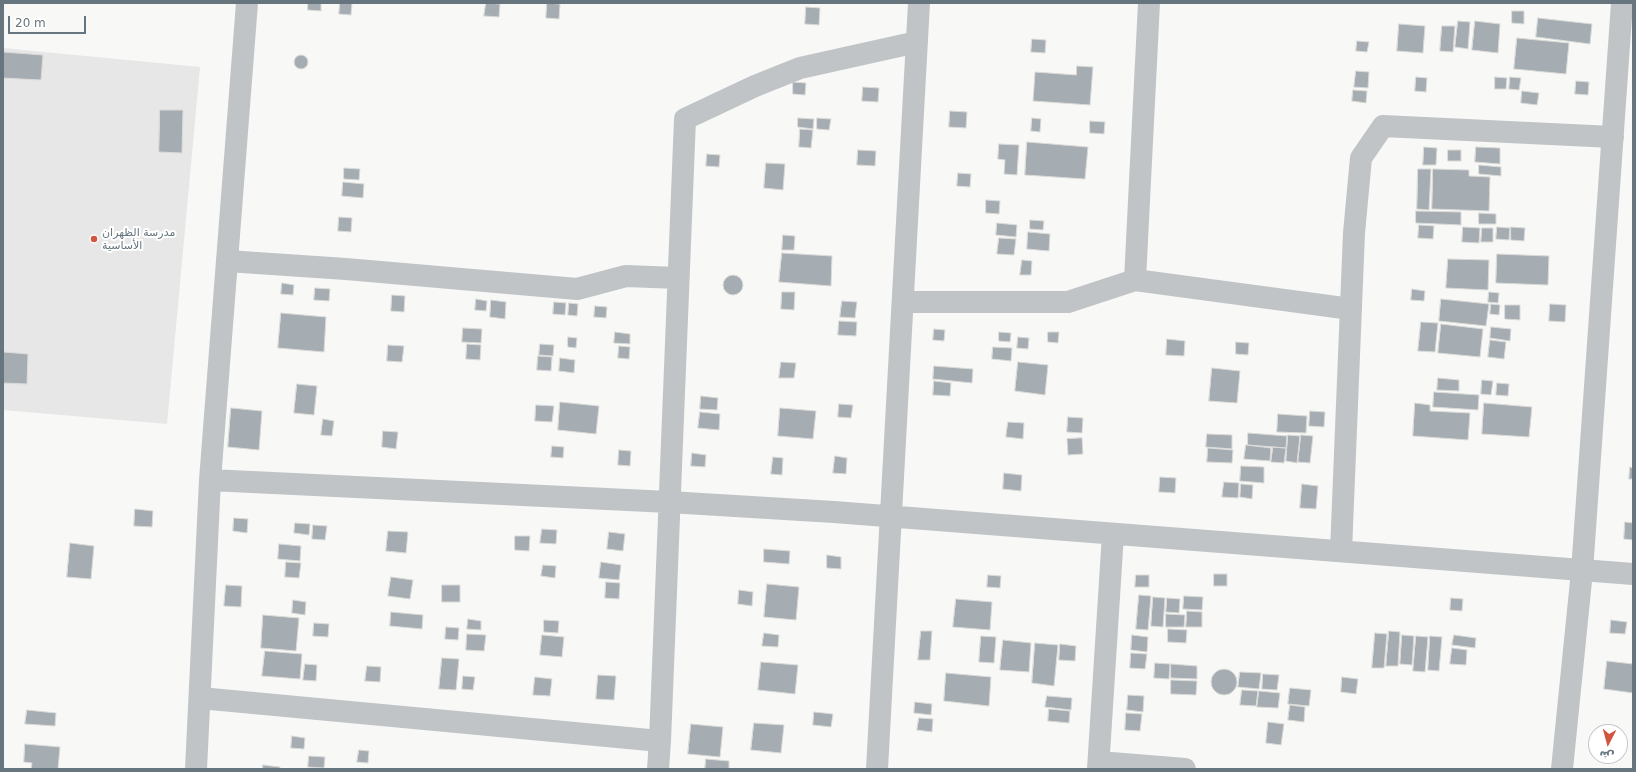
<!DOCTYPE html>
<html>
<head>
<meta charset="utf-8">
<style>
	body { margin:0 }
	#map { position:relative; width:1636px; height:772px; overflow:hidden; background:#f8f8f6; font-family:"DejaVu Sans",Cairo,sans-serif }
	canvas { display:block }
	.frame { position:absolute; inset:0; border:4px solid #66757e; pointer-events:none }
	.north { position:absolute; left:1588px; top:724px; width:40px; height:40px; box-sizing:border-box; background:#fff; border:1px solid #c2c8cb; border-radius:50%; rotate:186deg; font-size:11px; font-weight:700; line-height:16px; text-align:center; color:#66757e }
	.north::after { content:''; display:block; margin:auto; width:14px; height:18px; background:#d0563f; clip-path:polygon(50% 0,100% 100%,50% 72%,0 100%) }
	.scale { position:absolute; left:8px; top:16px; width:78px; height:18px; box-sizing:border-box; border:2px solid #66757e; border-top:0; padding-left:5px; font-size:12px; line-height:14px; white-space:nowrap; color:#66757e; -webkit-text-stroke:3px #fff; paint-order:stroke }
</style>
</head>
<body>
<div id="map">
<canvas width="1636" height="772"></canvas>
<div class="frame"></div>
<div class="north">ش</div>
<div class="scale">20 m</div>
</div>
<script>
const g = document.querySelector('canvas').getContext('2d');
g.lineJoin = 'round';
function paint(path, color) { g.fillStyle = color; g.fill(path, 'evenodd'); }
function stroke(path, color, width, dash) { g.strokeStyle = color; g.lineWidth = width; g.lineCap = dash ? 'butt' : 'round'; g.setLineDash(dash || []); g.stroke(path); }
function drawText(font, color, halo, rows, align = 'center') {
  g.font = font + ' "DejaVu Sans",Cairo,sans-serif'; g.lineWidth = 4; g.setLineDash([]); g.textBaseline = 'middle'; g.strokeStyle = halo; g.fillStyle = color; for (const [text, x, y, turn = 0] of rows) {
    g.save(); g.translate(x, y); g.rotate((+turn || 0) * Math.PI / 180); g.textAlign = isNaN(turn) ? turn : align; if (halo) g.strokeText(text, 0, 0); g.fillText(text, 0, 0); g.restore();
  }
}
const built = new Path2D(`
	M3,48L200,67L167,424L3,410Z`);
const building = new Path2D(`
	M308,3H321V11L308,10Z
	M340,3H352L351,15L339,14Z
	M486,3L500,4L499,17L484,16Z
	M547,3L560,4L559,19L546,18Z
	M806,7L820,8L819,25L805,24Z
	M1512,11H1524V24L1512,23Z
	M1538,18L1592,24L1590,44L1536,37Z
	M1458,21L1470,22L1468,49L1455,47Z
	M1475,21L1500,24L1498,53L1472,50Z
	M1399,24L1425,26L1423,53L1397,51Z
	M1442,26H1455L1453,52L1440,51Z
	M1517,38L1569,43L1566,74L1514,69Z
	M1032,39L1046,40L1045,53L1031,52Z
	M1357,41L1369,42L1367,52L1356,51Z
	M3,52L43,55L41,80L3,78Z
	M294 62a7 7 0 1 1 14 0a7 7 0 1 1-14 0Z
	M1077,66L1093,67L1090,105L1033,101L1035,72L1076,75Z
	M1356,71L1369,72L1368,88L1354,87Z
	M1416,77L1427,78L1426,92L1415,91Z
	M1495,77L1507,78L1506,89H1495Z
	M1510,77L1521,78L1519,90L1509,89Z
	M1576,81L1589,82L1588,95L1575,94Z
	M793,82L806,83L805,95L793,94Z
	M863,87L879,88L878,102L862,101Z
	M1353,90L1367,91L1366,103L1352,101Z
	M1522,91L1539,93L1537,105L1521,103Z
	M160,110H183L182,153L159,152Z
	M950,111L967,112L966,128L949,127Z
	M798,118L814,119L813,129L798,127Z
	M817,118L831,119L829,130L817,129Z
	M1032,118L1041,119L1040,132L1031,131Z
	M1090,121L1105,122L1104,134L1090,133Z
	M800,129L813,130L811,148L799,147Z
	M1027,142L1088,147L1085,179L1025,175Z
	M999,144L1019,145L1017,175L1004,174L1005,160L998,159Z
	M1424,147L1437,148L1436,165H1423Z
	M1476,147L1500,148V164L1475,162Z
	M858,150L876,151L875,166L857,165Z
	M1448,150H1461V161H1448Z
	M707,154L720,155L719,167L706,166Z
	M766,163L785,164L783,190L764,188Z
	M1479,165L1501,167V176L1479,174Z
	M344,168L360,169L359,180L344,179Z
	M1418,169H1431L1429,210L1417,209Z
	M1433,169L1469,170V176L1490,177L1489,211L1432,209Z
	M958,173L971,174L970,187L957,186Z
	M343,182L364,184L363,198L342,196Z
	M986,200L1000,201L999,214L986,213Z
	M1416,211L1461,212V225L1416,223Z
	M1479,213L1496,214V224H1479Z
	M339,217L352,218L351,232L338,231Z
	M1030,220L1044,221L1043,230L1030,229Z
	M997,223L1017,225L1016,237L996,235Z
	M1419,225L1434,226L1433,239L1418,238Z
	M1463,227L1480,228L1479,243L1462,242Z
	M1497,227L1510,228L1509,240L1496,239Z
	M1511,227L1525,228L1524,241L1511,240Z
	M1482,228H1493V242H1481Z
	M1028,232L1050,234L1049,251L1027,249Z
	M783,235L795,236L794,250H782Z
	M999,238L1016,239L1014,255L997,254Z
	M782,253L832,256L831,286L779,282Z
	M1497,254L1549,256L1548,285L1496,283Z
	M1448,259L1489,260L1488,290L1446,288Z
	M1022,260L1032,261L1031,275H1020Z
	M723 285a10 10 0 1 1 20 0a10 10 0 1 1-20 0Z
	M282,283L294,285L293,295L281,294Z
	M315,288L330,289L329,301L314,300Z
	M1412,289L1425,291L1424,301L1411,300Z
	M782,292H795L794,310L781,309Z
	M1489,292L1499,293L1498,303L1488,302Z
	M392,295L405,296L404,312L391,311Z
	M476,299L487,301L486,311L475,310Z
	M1441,299L1489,304L1486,326L1439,321Z
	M491,300L506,302L505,319L490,317Z
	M842,301L857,302L855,318L840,317Z
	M554,302L566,303L565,315L553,314Z
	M569,303L578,304L577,316L568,315Z
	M1491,304L1500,305L1499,315L1490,314Z
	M1550,304L1566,305L1565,322L1549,321Z
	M1505,305H1520V320L1505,319Z
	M595,306L607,307L606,318L594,317Z
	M281,313L326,317L324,352L278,348Z
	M839,321L857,322L856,336L838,335Z
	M1421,322L1438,323L1435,352L1418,351Z
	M1441,324L1483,329L1480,357L1438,353Z
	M1491,327L1511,329L1510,341L1490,338Z
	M463,328L482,329L481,343L462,342Z
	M934,329L945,330L944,341L933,340Z
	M615,332L630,334V344L614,343Z
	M999,332L1011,333L1010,342L999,341Z
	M1048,332H1059L1058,343L1048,342Z
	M568,337L577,338L576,348L568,347Z
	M1018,337L1029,338L1028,349L1017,348Z
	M1167,339L1185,341L1184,356L1166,355Z
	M1490,340L1506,342L1504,359L1488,357Z
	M1236,342L1249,343L1248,355L1236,354Z
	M467,344L481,345L480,360L466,359Z
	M540,344L554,345L553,356L539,355Z
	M388,345L404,346L402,362L387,361Z
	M619,346L630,347L629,359L618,358Z
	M993,347L1012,348L1011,361L992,359Z
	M3,352L28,354L27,384L3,383Z
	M538,356L552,357L551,371L537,370Z
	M560,358L575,360L574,373L559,371Z
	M781,362L796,363L794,378H779Z
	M1018,362L1048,365L1045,395L1015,391Z
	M934,366L973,369L972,383L933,379Z
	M1212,368L1240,371L1237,403L1209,401Z
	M1438,378L1459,380V391L1437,390Z
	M1482,380L1493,381L1491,395L1481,394Z
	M934,381L951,383L950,396L933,395Z
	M1497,383L1509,384L1508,396L1496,395Z
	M297,384L317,386L314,415L294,413Z
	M1434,392L1479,395L1478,410L1433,407Z
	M701,396L718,398L717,410L700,409Z
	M560,402L599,406L596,434L558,430Z
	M1415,403L1430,405V411L1470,413L1468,440L1413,436Z
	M1484,403L1532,407L1529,437L1482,434Z
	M839,404L853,405L851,418L838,417Z
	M536,405L554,406L552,422L535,421Z
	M231,408L262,411L259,450L228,447Z
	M780,408L816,411L813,439L778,436Z
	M1310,411L1325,412L1324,427L1309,426Z
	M700,412L720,414L719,430L698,428Z
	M1278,414L1307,416L1306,433L1277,432Z
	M1068,417L1083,418L1082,433L1067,432Z
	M323,419L334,421L332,436L321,435Z
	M1008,422L1024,423L1023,439L1006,437Z
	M383,431L398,432L396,449L382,447Z
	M1248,433L1287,436L1286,448L1248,445Z
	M1207,434L1232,435V449L1206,447Z
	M1288,435L1300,436L1297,463L1286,461Z
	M1301,435L1313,436L1310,463L1298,462Z
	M1082,438L1083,454L1068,455L1067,439Z
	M1246,445L1271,448L1270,461L1244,459Z
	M552,446L564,447L563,458L551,457Z
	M1273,447L1286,448L1284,463L1271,462Z
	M1208,448L1233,450L1232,463L1207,462Z
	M619,450L631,451L630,466L618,465Z
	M692,453L706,455L705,467L691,466Z
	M835,456L847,458L846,474L833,473Z
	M773,457L783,458L782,475L771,474Z
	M1241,466L1264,467V483L1240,481Z
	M1630,467L1633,468V479H1629Z
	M1004,473L1022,475L1021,491L1003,489Z
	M1160,477L1176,478L1175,493L1159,492Z
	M1224,482L1239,483L1238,498L1222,497Z
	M1241,484L1253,485L1252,499L1240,497Z
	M1302,484L1318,486L1316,509L1300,508Z
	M135,509L153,511L152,527L134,526Z
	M234,518L248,519L247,533L233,531Z
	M1625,522L1633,523V540L1624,539Z
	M295,523L310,524L309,535L294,533Z
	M313,525L327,526L325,540L312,539Z
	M542,529L557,530L556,544L540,543Z
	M388,531L408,532L406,553L386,551Z
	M609,532L625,534L623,551L607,549Z
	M515,536H530L529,551L515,550Z
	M70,543L94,546L91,579L67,577Z
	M279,544L301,546L300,561L278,559Z
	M764,549L790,551L789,564L764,562Z
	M827,555L841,557V569L827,568Z
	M286,562L301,563L299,578L285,577Z
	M601,562L621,565L619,580L599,578Z
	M543,565L556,566L555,578L541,576Z
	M1214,574H1227V586H1214Z
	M988,575L1001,576L1000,588L987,587Z
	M1136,575H1149V587H1135Z
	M391,577L413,580L410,599L388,596Z
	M606,582L620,583L619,599L605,598Z
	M767,584L799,587L796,620L764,617Z
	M226,585L242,586L241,607L224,606Z
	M442,585H460V602H442Z
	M739,590L753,592L752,606L738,604Z
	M1139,595L1151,596L1148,630L1136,629Z
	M1184,596L1203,597L1202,610L1183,609Z
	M1153,597L1165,598L1163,627L1151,626Z
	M1167,598L1180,599L1179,613L1166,612Z
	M1451,598L1463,599L1462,611L1450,610Z
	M956,599L992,602L990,630L953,627Z
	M293,600L306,602L305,615L292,613Z
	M1187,611L1202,612V627H1186Z
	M391,612L423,615L422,629L390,626Z
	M1166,614L1185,615L1184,627H1166Z
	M263,615L299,618L296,651L261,648Z
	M468,619L481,621V630L467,629Z
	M544,620L559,621L558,633L544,632Z
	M1611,620L1627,622L1625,634L1610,633Z
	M314,623L329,624L328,637L313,636Z
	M446,627L459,628L458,640L445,639Z
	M1168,629L1187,630L1186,643L1168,642Z
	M921,631H932L930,660H918Z
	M1389,631L1400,632L1398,666H1386Z
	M764,633L779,635L778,647L762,646Z
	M1375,633L1387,634L1384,668H1372Z
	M467,634L486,635L484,651L466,650Z
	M542,635L564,637L562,657L540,655Z
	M1132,635L1148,637L1147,652L1131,650Z
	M1402,635L1414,636L1412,665L1400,664Z
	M1454,635L1476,638L1475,648L1452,645Z
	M981,636L996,637L994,663L979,662Z
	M1416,636L1428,637L1425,672L1413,671Z
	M1430,636L1442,637L1439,671L1428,670Z
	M1003,640L1031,643L1029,672L1000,670Z
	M1035,643L1058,645L1054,686L1032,683Z
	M1060,644L1076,646L1075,661L1059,660Z
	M1452,648L1467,650L1466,665L1450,664Z
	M265,651L302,654L300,679L262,676Z
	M1131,653L1147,654L1145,669L1130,668Z
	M442,658L459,659L456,690L439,689Z
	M1607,661L1633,664V693L1604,689Z
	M761,662L798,665L795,694L758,690Z
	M1155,663L1170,664L1169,679L1154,678Z
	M305,664L317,665L316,681L303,680Z
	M1171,664L1197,666V679L1171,678Z
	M367,666L381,667L380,682L365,681Z
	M1211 682a13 13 0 1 1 26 0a13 13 0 1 1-26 0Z
	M1240,672L1261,673L1259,689L1238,687Z
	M946,673L991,677L989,706L944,701Z
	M1263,674L1279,675L1277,690L1262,689Z
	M598,675L616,676L614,700L596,699Z
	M463,676L475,677L473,690L462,689Z
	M535,677L552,679L550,696L533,695Z
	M1342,677L1358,679L1356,694L1341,692Z
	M1171,680L1197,681L1196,695L1171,694Z
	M1290,688L1311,690L1309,706L1288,704Z
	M1242,690L1258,691L1256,706L1240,705Z
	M1259,691L1280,693L1278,708L1257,707Z
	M1128,695L1144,696L1143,712L1127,710Z
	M1047,696L1072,698L1071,710L1045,707Z
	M915,702L932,704L931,715L914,713Z
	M1290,705L1305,707L1304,722L1288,720Z
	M1049,709L1070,711L1069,723L1048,721Z
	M27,710L56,713L55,726L25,724Z
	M814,712L833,714L831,727L813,725Z
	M1126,713L1142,714L1140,731L1125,730Z
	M919,718L933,719L932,732L917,730Z
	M1268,722L1284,724L1281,745L1266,743Z
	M754,723L784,725L781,753L751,750Z
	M691,724L723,727L720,757L688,754Z
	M292,736L305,738L304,749L291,748Z
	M25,744L60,747L58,769H31L32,763L24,762Z
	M359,750L369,751L368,763L357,762Z
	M309,756L325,757L324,768L308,767Z
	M706,759L729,761V769H705Z
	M263,765L280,767V769H263Z`);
const minor = new Path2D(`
	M227,261L346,269L577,289L626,276L678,278
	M1135,280L1351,309
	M903,302H1068L1135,280L1149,3
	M210,480L669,502L834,512L1633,574
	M1341,551L1354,233L1361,158L1383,126L1613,137
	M200,698L660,741
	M1099,762L1185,769
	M196,769L210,480L247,3
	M658,769L660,741L685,119L755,86L800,68L917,42
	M877,769L919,3
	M1098,769L1113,534
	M1562,769L1582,571L1622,3`);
const markers = [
	[94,239,4,"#d0563f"]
];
const poiNames = [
	["مدرسة الظهران",102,233],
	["الأساسية",102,246]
];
paint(built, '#e6e7e6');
paint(building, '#a6adb2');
stroke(building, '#dadad8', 1);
stroke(minor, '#c0c4c7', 22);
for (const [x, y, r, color] of markers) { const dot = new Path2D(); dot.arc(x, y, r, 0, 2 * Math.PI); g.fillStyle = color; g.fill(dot); stroke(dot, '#fff', 1.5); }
drawText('11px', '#66757e', '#fff', poiNames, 'left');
</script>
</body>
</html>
